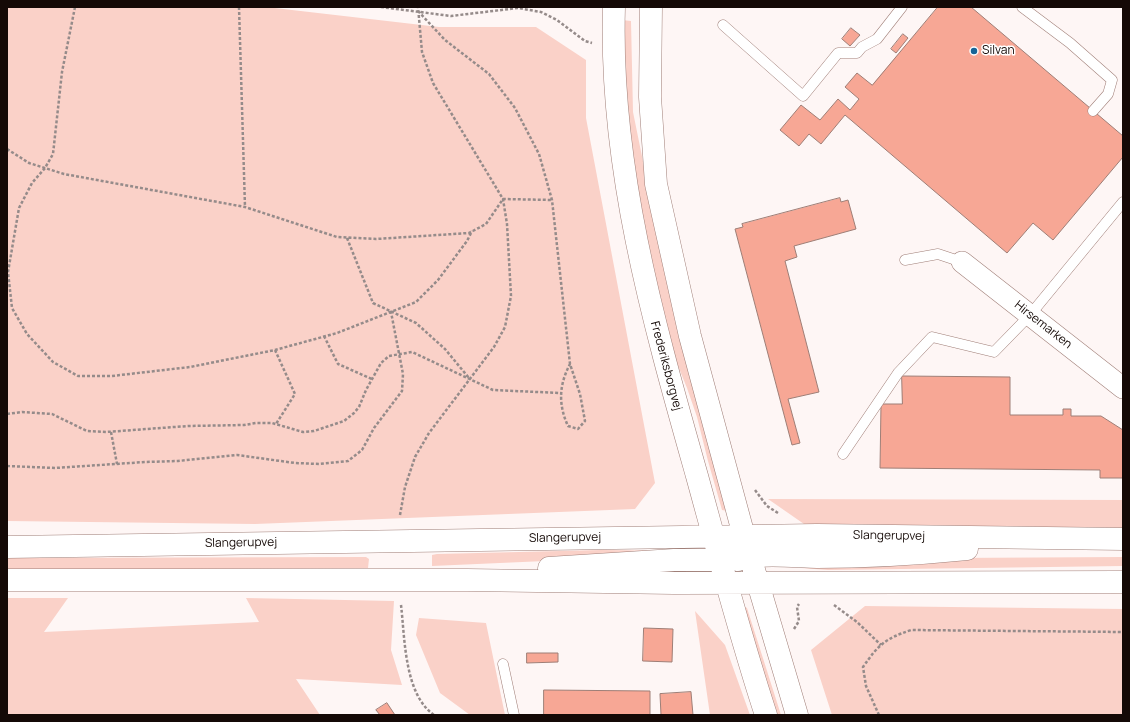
<!DOCTYPE html>
<html>
<head>
<meta charset="utf-8">
<style>
	body { margin:0 }
	#map { position:relative; width:1130px; height:722px; overflow:hidden; background:#fef6f5; font-family:Manrope,sans-serif }
	canvas { display:block }
	.frame { position:absolute; inset:0; border:8px solid #140906; pointer-events:none }
</style>
</head>
<body>
<div id="map">
<canvas width="1130" height="722"></canvas>
<div class="frame"></div>
</div>
<script>
const g = document.querySelector('canvas').getContext('2d');
g.lineJoin = 'round';
function paint(path, color) { g.fillStyle = color; g.fill(path, 'evenodd'); }
function stroke(path, color, width, dash) { g.strokeStyle = color; g.lineWidth = width; g.lineCap = dash ? 'butt' : 'round'; g.setLineDash(dash || []); g.stroke(path); }
function drawText(font, color, halo, rows, align = 'center') {
  g.font = font + ' Manrope,sans-serif'; g.lineWidth = 3; g.setLineDash([]); g.textBaseline = 'middle'; g.strokeStyle = halo; g.fillStyle = color; for (const [text, x, y, turn = 0] of rows) {
    g.save(); g.translate(x, y); g.rotate((+turn || 0) * Math.PI / 180); g.textAlign = isNaN(turn) ? turn : align; if (halo) g.strokeText(text, 0, 0); g.fillText(text, 0, 0); g.restore();
  }
}
const green = new Path2D(`
	M7,7H266L439,27H536L586,60V118L655,483L635,509L255,524L7,521Z
	M622,20L631,21L633,112L649,191L727,511L722,510L708,461L697,417L687,388L665,334L627,135Z
	M768,499L1123,500V528L804,524Z
	M601,550L687,551L613,558L432,566V555L437,554Z
	M366,557L369,559L368,568L7,570V558Z
	M1123,557V566L828,570L801,568L800,563L949,558Z
	M7,598H68L44,632L259,622L246,598L394,601L391,650L402,685L296,679L320,715H7Z
	M743,606L747,608L781,715H774Z
	M865,606L1123,609V715H832L811,650Z
	M695,611L725,645L750,715H710Z
	M419,618L486,623L505,715H470L440,693L416,635Z`);
const building = new Path2D(`
	M938,7H971L1123,136V157L1053,240L1033,223L1007,253L845,115L821,144L809,134L799,146L780,130L801,105L820,120L838,99L850,110L859,99L845,87L857,73L872,85Z
	M851,28L860,35L850,46L842,39Z
	M903,34L908,38L896,53L891,49Z
	M840,198L841,202L848,200L856,229L794,246L797,257L785,261L819,392L788,399L800,443L792,445L735,229L743,227L742,224Z
	M902,376L1010,377V415H1063V409H1071V416H1101L1123,430V478H1100V470L880,468L881,404H902Z
	M644,628L673,629L672,662L643,661Z
	M527,653H558V662L527,663Z
	M544,690L650,691V715H544Z
	M691,692L693,715H661L660,694Z
	M387,703L395,715H380L376,710Z`);
const path = new Path2D(`
	M75,7L62,72L53,154L45,168L32,183L19,208L8,272L12,308L27,334L53,362L78,376H112L190,367L275,350L337,333L416,302L438,280L467,241L472,231
	M239,7L245,207
	M381,7L451,16L518,8L541,12L557,20L585,41L592,43
	M418,11L445,40L489,74L515,108L539,154L552,200L570,364L580,394L585,421L578,429L568,426C558,404 559,385 570,364
	M7,149L29,163L64,174L245,207L337,237L376,239L469,233L486,224L503,199L552,200
	M347,238L373,303L416,323L445,349L469,378
	M324,336L338,364L372,379
	M275,350L295,394L276,424
	M7,414L22,412L52,414L87,431L106,432L188,426L244,425L256,423H272L303,432L314,431L344,421L354,413L359,407L366,390L381,363L389,356L412,352L493,390L560,393
	M111,432L117,464
	M7,466L55,468L145,462L178,461L237,455L295,463L319,464L348,461L362,450L374,428L402,391L403,374L391,312
	M755,490L767,506L778,513
	M400,515L405,487L415,457L429,433L494,347L505,327L511,296L507,224L503,199L433,83L422,52L418,7
	M401,605C405,638 404,694 434,715
	M834,605L857,622L881,645
	M794,629L799,621L797,607L799,604
	M879,715L866,686L863,667C879,644 885,639 911,630L1123,632`);
const lane = new Path2D(`
	M1022,7L1070,43L1112,80L1108,94L1093,111
	M723,25L803,96L838,53H857L862,47L877,39L902,7
	M905,260L938,254L962,262
	M843,454L898,373L932,337L994,352L1030,315L1123,202
	M503,664L514,715`);
const street = new Path2D(`
	M962,262L1123,388`);
const secondary = new Path2D(`
	M614,7C609,168 654,324 697,476C719,556 740,636 766,715
	M651,7L650,97L656,184L690,336L744,536L797,715
	M7,547L817,535L1123,539
	M738,560C754,552 798,557 817,557C867,557 917,554 967,549
	M549,568L674,560H720L732,557
	M7,580H467L674,583L1123,582`);
const markers = [
	[974,51,4,"#166497"]
];
const poiNames = [
	["Silvan",982,51]
];
const streetNames = [
	["Hirsemarken",1043,325,38],
	["Frederiksborgvej",666,366,75],
	["Slangerupvej",889,536,1],
	["Slangerupvej",565,538,-1],
	["Slangerupvej",241,543,-1]
];
paint(green, '#fad1c8');
paint(building, '#f7a795');
stroke(building, '#9e7e76', 1);
stroke(lane, '#a07f78', 11);
stroke(street, '#a07f78', 22);
stroke(secondary, '#a07f78', 23);
stroke(path, '#958b8a', 2.5, [3, 2]);
stroke(lane, '#fff', 10);
stroke(street, '#fff', 21);
stroke(secondary, '#fff', 22);
for (const [x, y, r, color] of markers) { const dot = new Path2D(); dot.arc(x, y, r, 0, 2 * Math.PI); g.fillStyle = color; g.fill(dot); stroke(dot, '#fff', 1.5); }
drawText('12px', '#140906', '#fff', poiNames, 'left');
drawText('12px', '#140906', '#fff', streetNames);
</script>
</body>
</html>
